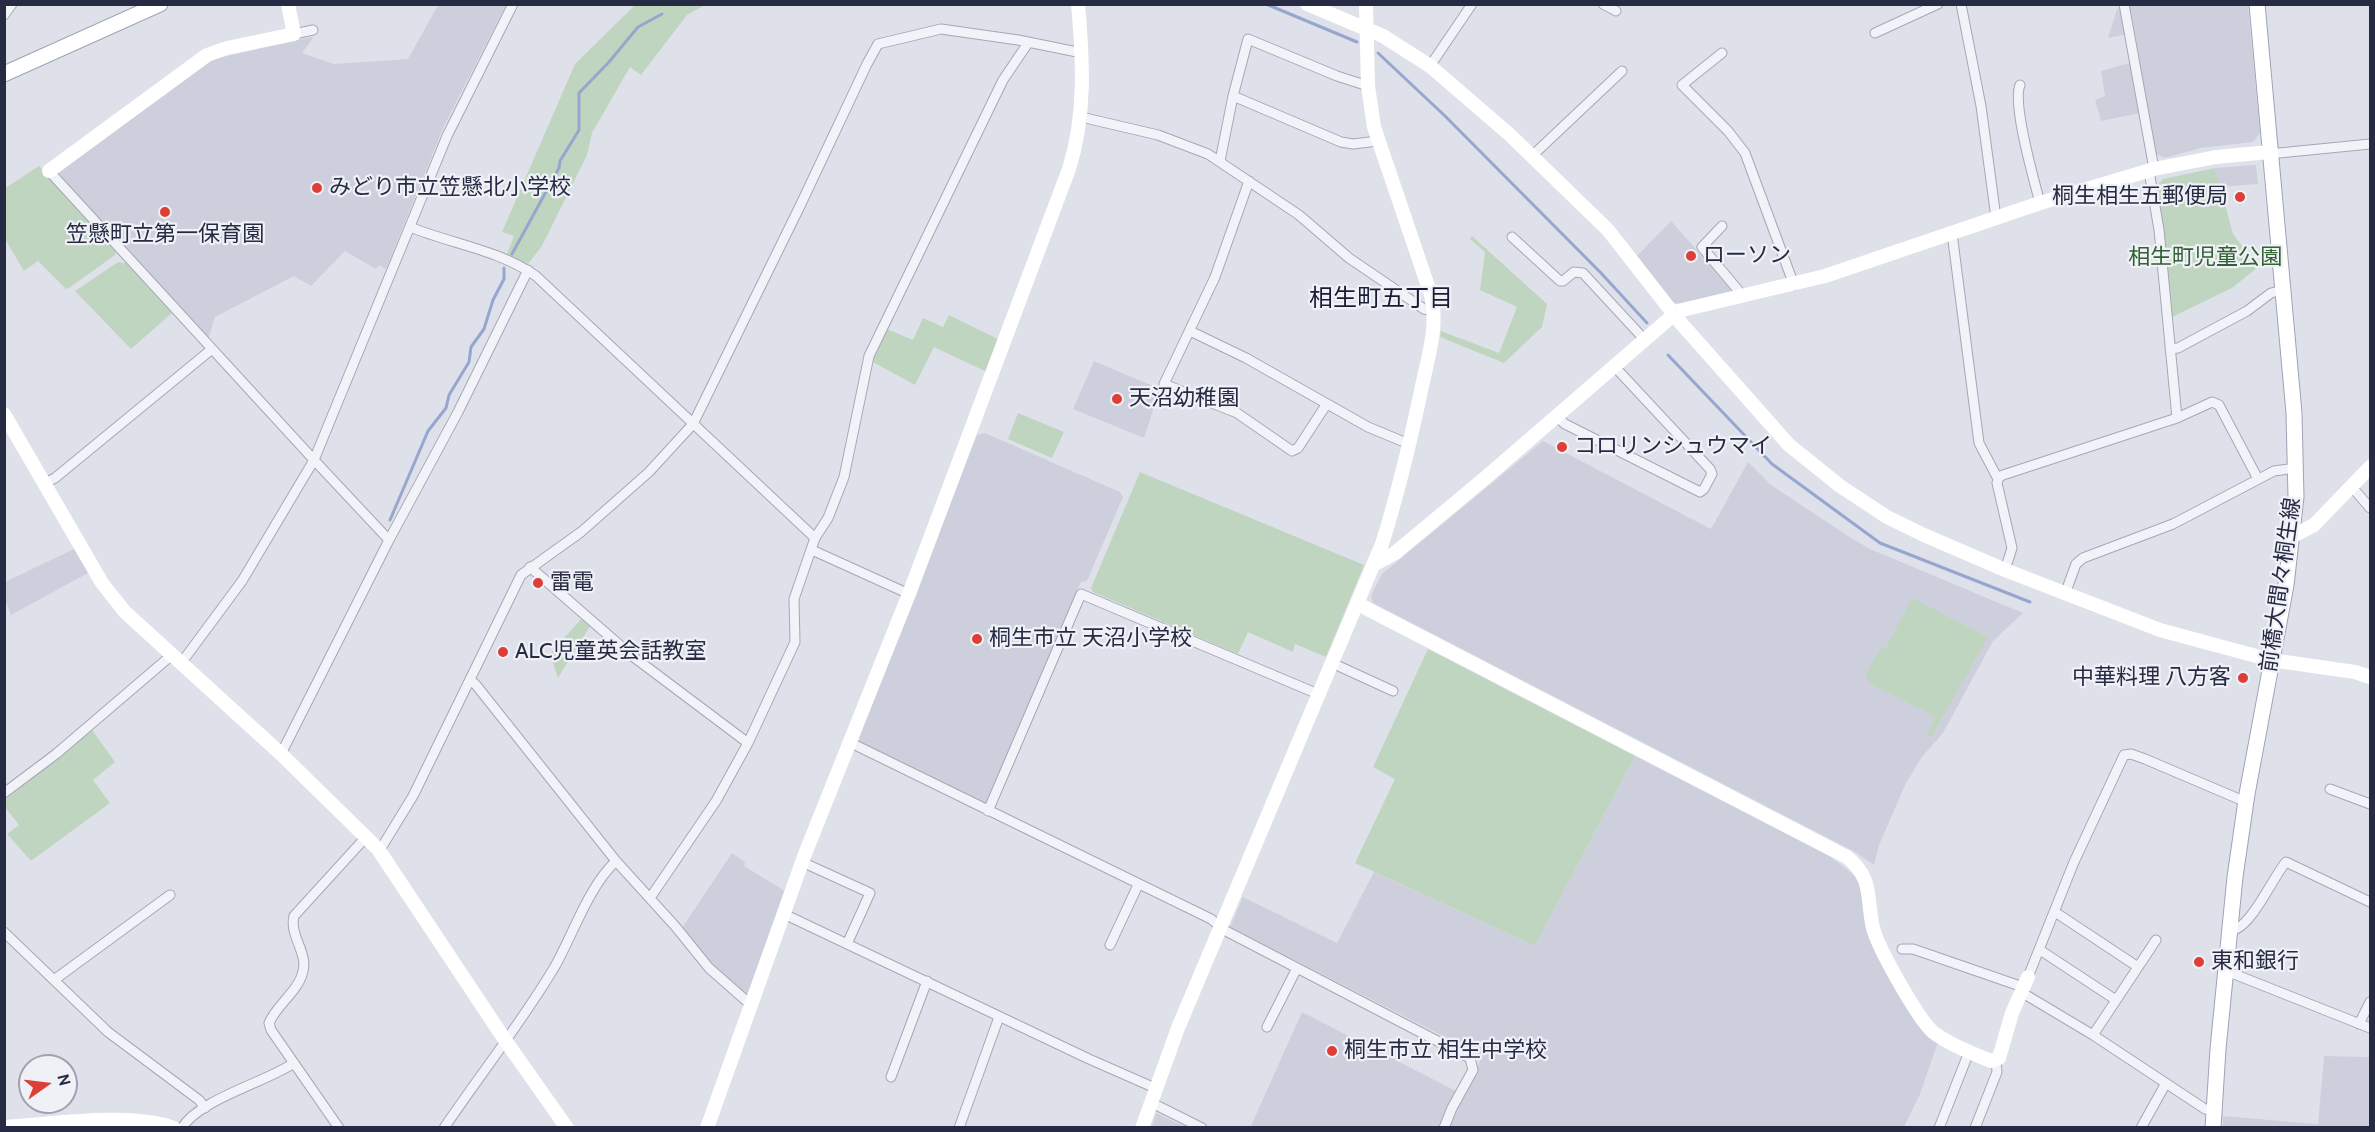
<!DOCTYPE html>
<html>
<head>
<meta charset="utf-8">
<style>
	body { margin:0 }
	#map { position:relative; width:2375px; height:1132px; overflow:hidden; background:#dfe1ea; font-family:Cabin,sans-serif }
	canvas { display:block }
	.frame { position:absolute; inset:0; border:6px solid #262b43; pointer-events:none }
	.north { position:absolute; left:18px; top:1054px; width:60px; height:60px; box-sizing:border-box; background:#eff1f7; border:2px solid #9fa2af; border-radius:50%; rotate:76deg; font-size:16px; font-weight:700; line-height:24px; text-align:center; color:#262b43 }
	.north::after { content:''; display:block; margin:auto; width:21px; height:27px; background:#dd3e36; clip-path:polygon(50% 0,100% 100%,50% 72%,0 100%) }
</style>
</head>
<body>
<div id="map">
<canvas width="2375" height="1132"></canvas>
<div class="frame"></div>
<div class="north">N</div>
</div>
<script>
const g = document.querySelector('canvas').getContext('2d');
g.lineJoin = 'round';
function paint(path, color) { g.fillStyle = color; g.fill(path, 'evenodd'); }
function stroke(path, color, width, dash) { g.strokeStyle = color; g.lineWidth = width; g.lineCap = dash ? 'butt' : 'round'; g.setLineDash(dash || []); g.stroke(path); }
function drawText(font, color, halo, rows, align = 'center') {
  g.font = font + ' Cabin,"Noto Sans JP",sans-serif'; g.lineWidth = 4.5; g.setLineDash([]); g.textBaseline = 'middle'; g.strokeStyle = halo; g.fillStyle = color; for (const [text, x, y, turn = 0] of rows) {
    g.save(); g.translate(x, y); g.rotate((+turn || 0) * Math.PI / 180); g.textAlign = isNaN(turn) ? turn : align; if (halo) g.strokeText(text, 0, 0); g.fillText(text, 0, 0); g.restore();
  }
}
const built = new Path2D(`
	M438,5H506L444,126L386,269L379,265L376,269L345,251L311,286L294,276L215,317L208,340L59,174L60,170L214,59L311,37L313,38L302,53L334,64L408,59Z
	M2130,5H2248L2260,133L2253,142L2201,148L2165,158L2156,154Z
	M2117,9L2124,12L2128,34L2108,38Z
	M2129,63L2132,64L2140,113L2101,121L2095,100L2105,96L2101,71Z
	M2256,165L2258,184L2220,187L2215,168Z
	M1671,221L1734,292L1679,304L1669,301L1636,257Z
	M1094,361L1160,389L1144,438L1073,409Z
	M985,433L1120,492L1123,497L1087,581L1081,582L988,803L982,805L860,743L859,738L977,435Z
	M1543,441L1711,529L1748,462L1771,485L1848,536L1870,549L2023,613L1993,641L1943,733L1922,757L1906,783L1879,845L1874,865L1855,852L1373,603L1371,596L1382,574Z
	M76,548L90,572L11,615L5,600V582Z
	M1635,756L1831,857L1854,875L1859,882L1888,972L1917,1023L1938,1042L1920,1094L1904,1127H1449L1480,1061L1478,1054L1230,927L1243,897L1337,943L1374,872L1535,946Z
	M732,853L745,862L744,866L785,891L748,996H745L711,964L682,928Z
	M1302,1012L1456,1091L1439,1127L1250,1128Z
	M2324,1056L2370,1057V1127H2223V1116L2318,1124Z
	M1156,1113L1186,1127H1152Z`);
const green = new Path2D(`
	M636,4L705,5L687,15L641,75L630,67L592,133L587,155L542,246L528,264L507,254L514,236L502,232L575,64Z
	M39,166L116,252L115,255L69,288L66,289L38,261L24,271L5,239L4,189Z
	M2215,168L2233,234L2258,267L2232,288L2172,317L2157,186L2163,179Z
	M1472,236L1547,304L1542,327L1504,363L1440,337L1441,331L1499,353L1517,307L1480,290L1485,252L1470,239Z
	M118,262L126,263L172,313L131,349L75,291Z
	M949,315L1000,340L987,372L934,347L915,385L871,361L887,329L913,340L923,318L943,327Z
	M1018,413L1064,432L1052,458L1008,439Z
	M1140,472L1364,565L1326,657L1295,644L1293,652L1248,632L1238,654L1093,592L1091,588Z
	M1912,598L1988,637L1931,737L1927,735L1935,717L1869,683L1866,674L1880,649L1886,648Z
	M581,619L590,626L558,678L550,654Z
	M1428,649L1635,756L1535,946L1355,863L1395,779L1373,767Z
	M92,730L115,762L93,780L110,803L31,861L7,834L19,825L5,807V800Z`);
const stream = new Path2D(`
	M1266,4L1357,42
	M1378,53L1444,115L1601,273L1647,323
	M512,254L559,168L560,161L579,130V93L609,62L638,27L662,14
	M1668,355L1772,464L1880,543L2030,602
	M390,520L428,431L446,408L449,395L469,362L471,347L484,329L493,300L504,279V268`);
const street = new Path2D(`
	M1603,4L1616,11
	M1961,4L1981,106L1996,218
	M2124,4L2154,169
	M4,15L12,4
	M1875,33L1938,4
	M294,34L313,30
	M1722,53L1682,85L1728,131L1745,153L1794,285
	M1430,66L1472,4
	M2020,85C2012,104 2034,180 2040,203
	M1233,96L1341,142L1353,144L1378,141
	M1081,117L1158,135L1208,154L1299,215L1349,258L1424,309L1434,311
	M2270,152L2279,153L2370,144
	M1532,156L1622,71
	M1220,161L1233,96L1248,39L1337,76L1368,86
	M49,171L314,460L389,540
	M2149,171L2159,230L2177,418
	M1249,181L1215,277L1164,384L1237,413L1292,451L1298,448L1326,405
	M1722,226L1702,247L1743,296
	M410,227C452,244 499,250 536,276L815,538
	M1952,233L1979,443L1998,479
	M1512,237L1560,281H1563L1574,272L1583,273L1644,339
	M1190,331L1246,358L1368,427L1409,444
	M2170,349L2178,348L2247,311L2271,293L2283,290
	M1557,417L1565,424L1700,492L1704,489L1712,474L1710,469L1614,366
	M45,483L55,478L212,349
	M2352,487L2370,508
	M812,550L909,594
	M530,567L631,655L748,743
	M2005,570L2012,548L1997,483L1999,477L2003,475L2177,418L2212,402L2219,405L2258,479
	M2065,594L2076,564L2083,558L2173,524L2274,471L2296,468
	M182,662L242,581L314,460L447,136L513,4
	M1332,663L1393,691
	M470,680L476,685L616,861L675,926L709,968L751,1005
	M849,742L1211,919L1226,931L1470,1058L1473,1070L1452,1108L1444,1128
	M281,754L389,540L458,412L528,270
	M2330,789L2370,804
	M4,793L56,754L173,654
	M988,811L1081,594L1318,694
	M378,849L383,845L413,796L521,575L581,532L649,472L693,424L800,206L867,64L878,44L941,29L1018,40L1082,53
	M802,862L870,893L847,944
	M650,898L716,801L748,743L795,642L794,599L815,538L828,518L844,477L869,356L1003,80L1028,43
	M2055,912L2138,967
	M784,914L1089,1059L1155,1088
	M2229,931C2250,931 2272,878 2286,862L2370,902
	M4,932L108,1032L199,1100L205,1108
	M1110,945L1138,885
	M1902,949H1913L2023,987
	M2040,950L2116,1000
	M2225,972L2234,974L2370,1028
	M2028,977L2074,862L2124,755L2131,754L2145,759L2246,802
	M54,980L170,895
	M2021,992L2093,1035L2205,1109L2214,1110
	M2359,1024L2370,1002
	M1267,1027L1297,968
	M2093,1035L2156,940
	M891,1077L927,981
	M1150,1102L1202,1128
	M182,1128C198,1100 266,1082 294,1063
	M339,1128L271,1030L269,1023C277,1004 299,991 303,971C308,953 289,935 294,916L366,837
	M444,1128C480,1075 521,1023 554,968C573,935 588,887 616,861
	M959,1128L999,1017
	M1939,1128L1969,1052
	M1975,1128L1997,1072L1996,1060
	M2141,1128L2166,1083`);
const secondary = new Path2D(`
	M1307,4L1383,36L1430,66L1510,135L1608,230L1680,322L1789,445L1840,486L1887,517L1924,535L2005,570L2160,630L2271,660L2355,672L2370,677
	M49,171L207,55L227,48L294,34L288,4
	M4,414L102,583L125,612L281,754L378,849L505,1040L567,1128
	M2293,536L2314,525L2370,467
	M1373,565L1395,553L1484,479L1678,311L1825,276L2040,203L2154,169L2216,157L2270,152
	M1358,604L1847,857C1874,879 1866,898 1873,928C1878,948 1918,1019 1933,1032C1950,1045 1972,1053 1991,1061L1999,1058L2012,1013L2028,977
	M4,1127C54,1124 129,1112 174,1128
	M707,1128L805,854L909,594L1069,169C1086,115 1083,61 1078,4
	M1142,1128L1178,1028L1382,544C1398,493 1410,443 1421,391C1427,360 1439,327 1431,295L1374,127L1368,86L1366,4`);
const primary = new Path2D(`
	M4,74L160,4
	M2213,1128L2218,1049L2235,877L2247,794L2286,585L2296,497L2294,413L2257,4`);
const markers = [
	[317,188,6,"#dd3e36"],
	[2240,197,6,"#dd3e36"],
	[165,212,6,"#dd3e36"],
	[1691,256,6,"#dd3e36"],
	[1117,399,6,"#dd3e36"],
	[1562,447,6,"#dd3e36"],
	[538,583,6,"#dd3e36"],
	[977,639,6,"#dd3e36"],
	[503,652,6,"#dd3e36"],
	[2243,678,6,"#dd3e36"],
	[2199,962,6,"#dd3e36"],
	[1332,1051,6,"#dd3e36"]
];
const poiNames = [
	["みどり市立笠懸北小学校",329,188],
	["桐生相生五郵便局",2228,197,"right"],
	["笠懸町立第一保育園",165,235,"center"],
	["ローソン",1703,256],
	["天沼幼稚園",1129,399],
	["コロリンシュウマイ",1574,447],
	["雷電",550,583],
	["桐生市立 天沼小学校",989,639],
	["ALC児童英会話教室",515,652],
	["中華料理 八方客",2231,678,"right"],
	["東和銀行",2211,962],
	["桐生市立 相生中学校",1344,1051]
];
const parkNames = [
	["相生町児童公園",2205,258]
];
const streetNames = [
	["前橋大間々桐生線",2281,585,-82]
];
const neighbourhoodNames = [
	["相生町五丁目",1381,299]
];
paint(built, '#cdd0dc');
paint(green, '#c0d5bf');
stroke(stream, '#96a6ce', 3);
stroke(street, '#a4a7b5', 11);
stroke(primary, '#9da2b7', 17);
stroke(street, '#f2f3f8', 9);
stroke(secondary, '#fff', 14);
stroke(primary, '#fff', 15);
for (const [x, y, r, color] of markers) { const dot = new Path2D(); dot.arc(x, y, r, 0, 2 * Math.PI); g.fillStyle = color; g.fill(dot); stroke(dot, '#eff1f7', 2); }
drawText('22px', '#262b43', '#eff1f7', poiNames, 'left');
drawText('22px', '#326132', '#eff1f7', parkNames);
drawText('22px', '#262b43', '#eff1f7', streetNames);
drawText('24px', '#181c34', '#eff1f7', neighbourhoodNames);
</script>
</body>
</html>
